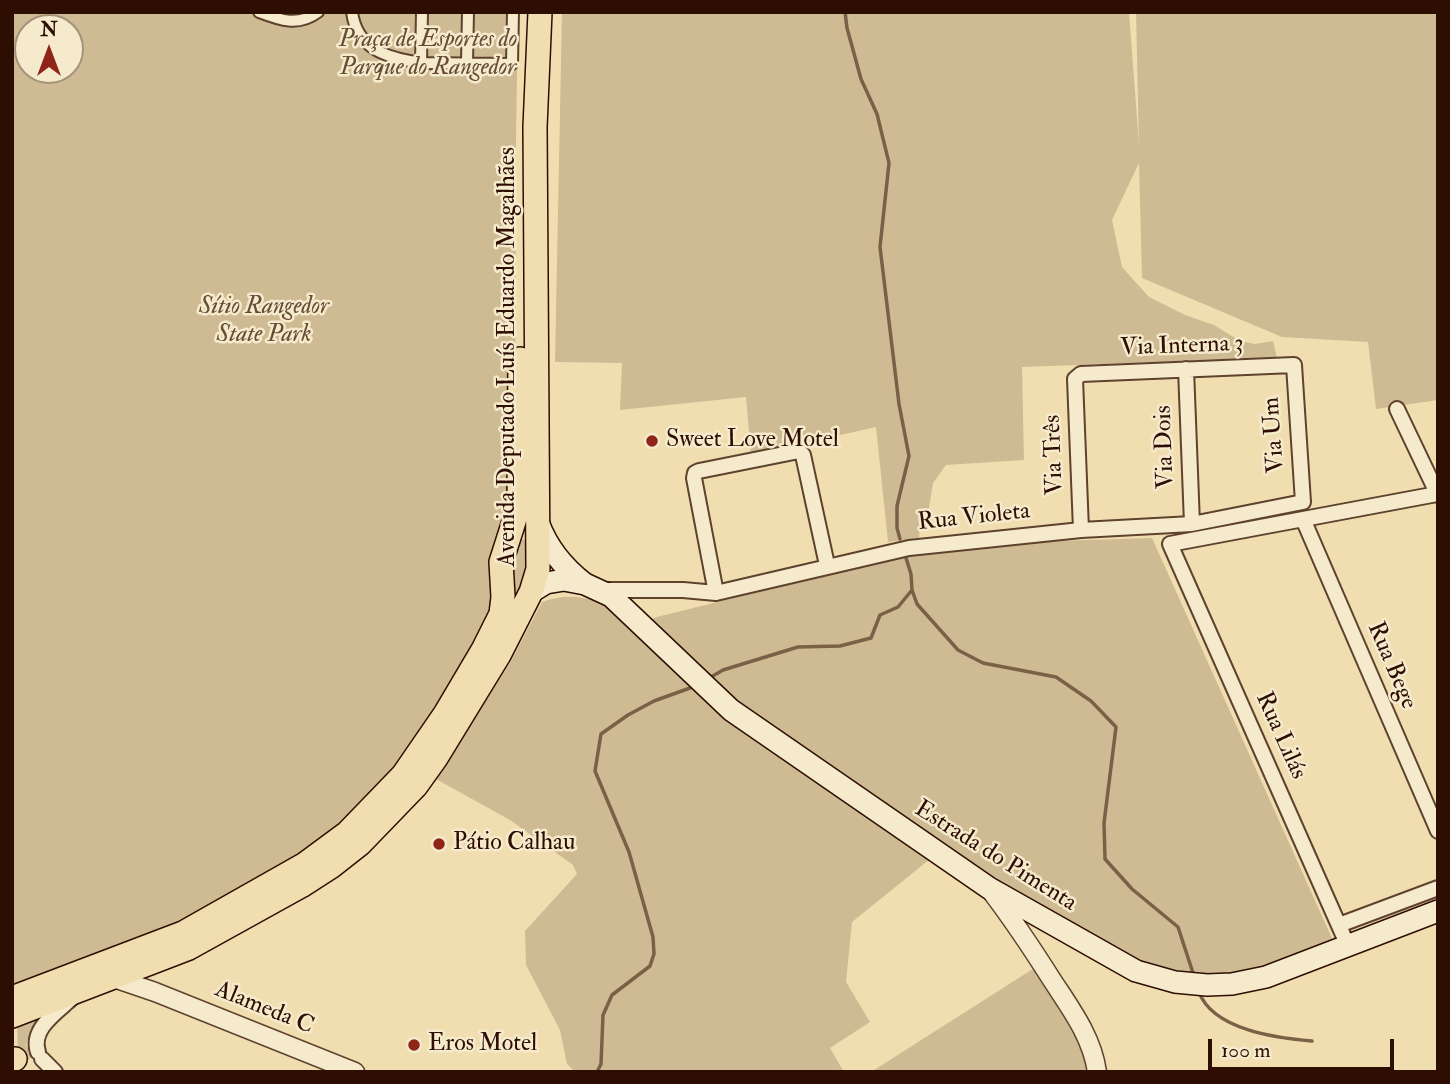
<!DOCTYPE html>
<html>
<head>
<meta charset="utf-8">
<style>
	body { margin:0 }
	#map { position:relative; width:1450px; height:1084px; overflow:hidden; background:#f0deb1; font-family:"IM FELL Double Pica",serif }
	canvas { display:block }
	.frame { position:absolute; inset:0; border:14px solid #2e0e02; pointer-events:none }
	.north { position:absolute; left:14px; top:14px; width:70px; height:70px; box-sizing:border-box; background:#f5eacc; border:2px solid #a5927b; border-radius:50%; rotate:0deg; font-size:19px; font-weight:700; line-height:28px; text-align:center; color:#2e0e02 }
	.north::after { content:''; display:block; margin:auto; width:24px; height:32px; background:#8f2418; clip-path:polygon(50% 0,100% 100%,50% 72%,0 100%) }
	.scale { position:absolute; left:1208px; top:1039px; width:186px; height:32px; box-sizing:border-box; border:4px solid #2e0e02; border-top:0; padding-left:9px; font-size:21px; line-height:24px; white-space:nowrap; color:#2e0e02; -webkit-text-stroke:5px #f5eacc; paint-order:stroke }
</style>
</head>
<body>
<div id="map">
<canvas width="1450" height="1084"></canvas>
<div class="frame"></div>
<div class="north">N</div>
<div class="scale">100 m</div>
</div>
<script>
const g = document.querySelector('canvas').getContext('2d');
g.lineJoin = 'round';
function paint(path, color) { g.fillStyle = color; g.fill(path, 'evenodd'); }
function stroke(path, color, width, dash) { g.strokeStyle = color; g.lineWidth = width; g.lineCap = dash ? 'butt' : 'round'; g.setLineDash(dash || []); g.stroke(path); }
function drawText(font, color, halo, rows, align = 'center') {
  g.font = font + ' "IM FELL Double Pica",serif'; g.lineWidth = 5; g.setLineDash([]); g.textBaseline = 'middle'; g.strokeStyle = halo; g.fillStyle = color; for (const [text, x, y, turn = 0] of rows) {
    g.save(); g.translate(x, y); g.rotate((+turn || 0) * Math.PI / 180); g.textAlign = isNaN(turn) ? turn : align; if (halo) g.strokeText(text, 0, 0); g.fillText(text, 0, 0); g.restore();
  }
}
const green = new Path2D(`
	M12,12H518L516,138L515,505L489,625L393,777L320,845L158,936L12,988ZM28,28H70V70H28Z
	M562,12H1129L1139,145L1136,12H1438V400L1376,409L1368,342L1282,337L1142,278L1139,163L1112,220L1122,267L1149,297L1185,315L1214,325L1240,341L1255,344L1273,341L1277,358L1022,367L1024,460L946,465L933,483L929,508L920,523L919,538L888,542L876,427L751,455L746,397L620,410L622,363L555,362Z
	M1152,538L1335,945L1248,973L1209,981L1140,970L940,851L852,922L846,982L870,1022L830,1048L844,1072H575L567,1064L560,1030L526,965L525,931L577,874L573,865L510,820L436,779L510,663L542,602C580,589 604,602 634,625L657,617L890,559L1025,542Z
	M523,539L528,542C536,566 514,601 504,623L515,541Z
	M1036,967L1085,1041L1091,1072H871Z
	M51,1009L31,1028L26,1045L33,1056L24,1063L18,1054L17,1023Z`);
const stream = new Path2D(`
	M845,12L847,28L861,79L877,114L889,163L880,247L899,404L909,456L897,506V528L900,539
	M912,590L917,604L958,650L983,663L1056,677L1091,701L1116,727L1104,823L1105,859L1132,889L1178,927L1193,973
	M711,677L723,670L798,647L840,646L871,638L880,615L898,607L912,590L911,574L906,558
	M1199,992C1213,1030 1277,1038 1312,1041
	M597,1072L601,1064L603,1015L612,995L650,966L654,954L653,937L629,852L595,771L601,734L628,715L654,701L690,688`);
const pedestrian = new Path2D(`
	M259,12C280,20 298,27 318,12
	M352,12C357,50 388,58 421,63
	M422,12L421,63L512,64L513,12
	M467,63L468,12`);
const minor = new Path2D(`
	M1186,369L1192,524
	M1397,409L1438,495
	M1303,519L1438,831
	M604,590H683L716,593L909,548L1081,530L1192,524L1303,502L1294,365L1081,374L1075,379L1081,530
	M716,593L694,478L695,473L699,471L799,451L803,455L827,565
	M1339,925L1438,888
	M1348,946L1170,544L1437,494
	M38,1052C30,1029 57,1012 72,998
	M42,1059L55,1072`);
const tertiary = new Path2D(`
	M991,891C1013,920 1033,950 1052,980C1071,1009 1092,1037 1097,1072
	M114,978L155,992L355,1072`);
const secondary = new Path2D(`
	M538,522C547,547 564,568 585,584
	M531,592L546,583L564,580L585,584L611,596L731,710L989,888L1136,971L1175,982L1207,985L1232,984L1266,977L1438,911`);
const primary = new Path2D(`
	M12,998L183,933L305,864L347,833L403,775L445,714L484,648L501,614L503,597L501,562L519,506L520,359
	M12,1016L189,948L301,886L332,866L360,844L416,786L436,758L499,655L531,592L538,569L535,127L540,12
	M12,1059H15`);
const markers = [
	[652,441,7,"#8f2418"],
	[439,844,7,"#8f2418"],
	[414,1045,7,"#8f2418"]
];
const parkNames = [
	["Praça de Esportes do",428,41],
	["Parque do Rangedor",428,69],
	["Sítio Rangedor",264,308],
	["State Park",264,336]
];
const streetNames = [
	["Via Interna 3",1182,347,-2],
	["Avenida Deputado Luís Eduardo Magalhães",509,357,-90],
	["Via Um",1275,435,-94],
	["Via Dois",1166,447,-92],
	["Via Três",1055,455,-92],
	["Rua Violeta",974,518,-6],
	["Rua Bege",1391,666,67],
	["Rua Lilás",1280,736,66],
	["Estrada do Pimenta",995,857,32],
	["Alameda C",264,1009,22]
];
const poiNames = [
	["Sweet Love Motel",666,441],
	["Pátio Calhau",453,844],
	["Eros Motel",428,1045]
];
paint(green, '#cfbb93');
stroke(stream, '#7b6048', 3.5);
stroke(pedestrian, '#5e422e', 14);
stroke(minor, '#5e422e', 18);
stroke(tertiary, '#5e422e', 21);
stroke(secondary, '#2e0e02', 24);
stroke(primary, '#2e0e02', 26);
stroke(pedestrian, '#f5eacc', 10);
stroke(minor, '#f5eacc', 14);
stroke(tertiary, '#f5eacc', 18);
stroke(secondary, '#f5eacc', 21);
stroke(primary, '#f0deb1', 23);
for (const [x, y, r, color] of markers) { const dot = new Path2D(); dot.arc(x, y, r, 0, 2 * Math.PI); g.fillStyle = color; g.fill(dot); stroke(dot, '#f5eacc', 2.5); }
drawText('italic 24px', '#664b35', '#f5eacc', parkNames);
drawText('24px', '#2e0e02', '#f5eacc', streetNames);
drawText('24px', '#2e0e02', '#f5eacc', poiNames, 'left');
</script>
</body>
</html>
